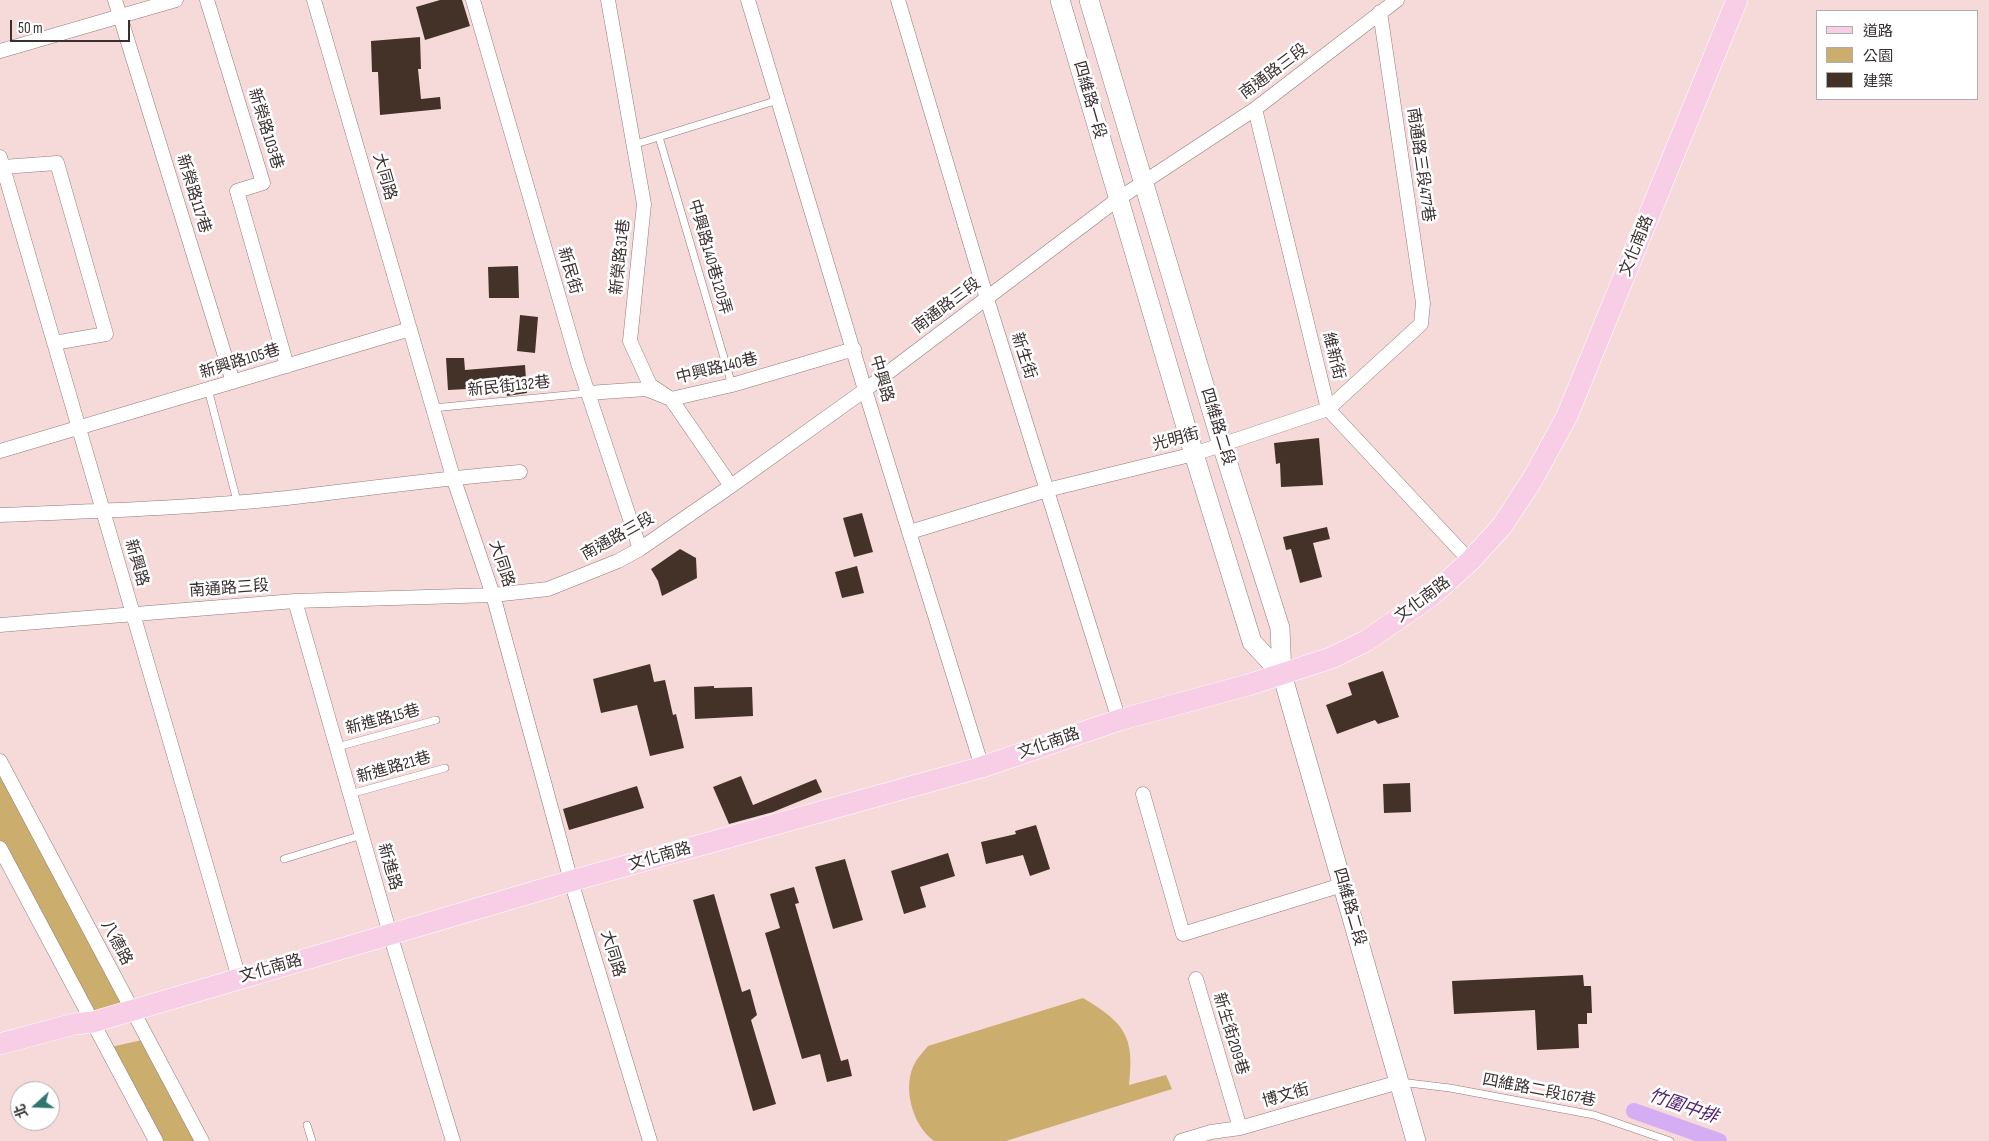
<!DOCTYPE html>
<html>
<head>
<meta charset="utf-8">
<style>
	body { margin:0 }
	#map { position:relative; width:1989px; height:1141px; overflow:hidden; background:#f6dada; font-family:"Sofia Sans Condensed","Noto Sans TC",sans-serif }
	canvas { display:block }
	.legend { position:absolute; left:1816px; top:10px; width:162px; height:90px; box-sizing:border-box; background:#fff; border:1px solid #b0acac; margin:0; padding:6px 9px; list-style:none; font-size:15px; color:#3a2f2f }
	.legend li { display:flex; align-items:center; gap:10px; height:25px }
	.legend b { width:25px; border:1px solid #b0acac }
	.north { position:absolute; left:10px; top:1081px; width:50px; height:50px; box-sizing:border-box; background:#fff; border:1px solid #b0acac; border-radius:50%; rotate:250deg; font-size:14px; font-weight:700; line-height:20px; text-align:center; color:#3a2f2f }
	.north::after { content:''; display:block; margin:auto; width:18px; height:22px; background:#2e766f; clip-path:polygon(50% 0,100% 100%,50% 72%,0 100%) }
	.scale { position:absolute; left:10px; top:20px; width:120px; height:22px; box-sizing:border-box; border:2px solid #3a2f2f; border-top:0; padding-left:6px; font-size:15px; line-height:18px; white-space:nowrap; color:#3a2f2f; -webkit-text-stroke:4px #fff; paint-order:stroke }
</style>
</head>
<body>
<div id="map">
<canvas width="1989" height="1141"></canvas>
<ul class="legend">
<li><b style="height:6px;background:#f8cee6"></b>道路</li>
<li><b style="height:14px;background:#cbad6e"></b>公園</li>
<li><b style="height:14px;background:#443228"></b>建築</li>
</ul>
<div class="north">北</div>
<div class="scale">50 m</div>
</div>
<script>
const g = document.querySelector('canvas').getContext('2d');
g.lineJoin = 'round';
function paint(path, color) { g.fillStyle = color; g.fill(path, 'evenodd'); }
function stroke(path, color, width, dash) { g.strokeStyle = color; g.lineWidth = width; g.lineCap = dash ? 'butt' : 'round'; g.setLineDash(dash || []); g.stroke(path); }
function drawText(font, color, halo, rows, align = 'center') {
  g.font = font + ' "Sofia Sans Condensed","Noto Sans TC",sans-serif'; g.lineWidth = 5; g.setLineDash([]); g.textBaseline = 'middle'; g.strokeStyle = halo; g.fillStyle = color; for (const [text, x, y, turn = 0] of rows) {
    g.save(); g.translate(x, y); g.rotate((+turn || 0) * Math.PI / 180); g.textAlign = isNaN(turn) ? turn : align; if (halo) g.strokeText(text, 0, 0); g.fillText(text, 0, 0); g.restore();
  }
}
const green = new Path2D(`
	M0,773L123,1007L93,1014L0,840Z
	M1083,998C1124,1023 1135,1035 1129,1085L1166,1075L1172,1089L1006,1141H934C912,1125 901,1085 916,1061C919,1056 924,1051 928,1046Z
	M142,1040L195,1141H162L111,1047Z`);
const canal = new Path2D(`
	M1634,1111L1719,1141`);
const building = new Path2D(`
	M440,0H462L470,26L425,40L416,7Z
	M420,37L421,69H418L421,99L440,97L441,109L380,115L378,72H372L371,41Z
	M518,266L519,298H489L488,267Z
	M520,315L538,317L535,353L517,351Z
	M446,358H464L465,370L525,365L527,393L507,396L506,387L448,390Z
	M1319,438L1323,485L1281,487L1280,463L1276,464L1274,443Z
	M862,513L873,552L854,557L843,518Z
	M1327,527L1330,539L1313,543L1322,577L1300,583L1291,549L1286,550L1283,537Z
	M680,549L696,558L697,578L662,596L658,581L651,569Z
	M857,566L864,593L842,598L835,572Z
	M650,664L654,682L665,680L673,715L676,714L684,748L650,756L637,705L601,713L593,679Z
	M1383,671L1399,717L1378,724L1375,720L1337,734L1326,705L1352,695L1348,683Z
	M714,686V688L752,687L753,716L695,719L694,687Z
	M741,776L753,805L816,779L822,792L773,812L729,824L713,787Z
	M1410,783L1411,812L1384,813L1383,784Z
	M637,786L644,808L569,830L563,809Z
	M1036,825L1050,869L1030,876L1023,855L986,864L981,842L1016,834L1015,831Z
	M948,853L955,876L920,887L926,907L904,914L891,871Z
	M845,859L863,920L833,929L815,867Z
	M794,887L799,903L795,904L841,1061L848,1059L852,1076L827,1082L820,1054L802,1059L765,933L780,928L770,894Z
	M714,894L742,992L750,989L757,1015L751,1020L776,1104L753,1111L693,900Z
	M1583,975L1584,986H1591L1592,1013H1587V1024H1578L1579,1048L1537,1050L1535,1010L1454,1014L1452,981Z`);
const lane = new Path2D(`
	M659,137L732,385
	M633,145L778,100
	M208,389L237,501
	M433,408L588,393
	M337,747L436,720
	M350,794L445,768
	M284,859L362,835
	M1400,1082L1450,1088L1594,1115L1670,1141
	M307,1125L312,1141`);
const street = new Path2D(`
	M115,0L233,382
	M207,0L263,183L237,191L287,366
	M314,0L453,477L493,595L571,881L650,1141
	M473,0L578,363L640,549
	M608,0L644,204L630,341L650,385L671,399L731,486
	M748,0L865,390L982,767
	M898,0L987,299L1119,720
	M0,51L176,0
	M1255,109L1328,409L1470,561
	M0,157L239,978
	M3,167L57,163L106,334L54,343
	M588,393L646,389L671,399L732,385L854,349
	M0,451L410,329
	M0,515C95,511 192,508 287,498C365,489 442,478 520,472
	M910,532L1047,490L1194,454L1328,409L1421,324L1423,303L1380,12
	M295,601L390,934L453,1141
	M0,625L295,601L493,595L548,589L618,561L640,549L731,486L865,390L1118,199L1255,109L1397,0
	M0,761L202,1141
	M1143,794L1183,934L1342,885
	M0,848L156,1141
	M1196,979L1240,1128
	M1181,1141L1211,1132L1240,1128L1399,1082`);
const secondary = new Path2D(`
	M1060,0L1194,454L1252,642L1282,674
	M1089,0L1222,445L1280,628L1282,674L1416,1141`);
const primary = new Path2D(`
	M0,1044L74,1024L93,1022L571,881L982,767L1119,720L1248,685L1331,658L1366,641L1431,596L1470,561L1502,526L1532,480L1567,416L1737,0`);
const streetNames = [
	["南通路三段",1274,72,-37],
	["四維路一段",1089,100,74],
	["新榮路103巷",265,129,73],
	["南通路三段477巷",1420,165,82],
	["大同路",384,177,74],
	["新榮路117巷",193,194,73],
	["文化南路",1637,246,-68],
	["新榮路31巷",621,257,-84],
	["中興路140巷120弄",709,257,74],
	["新民街",569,271,74],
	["南通路三段",947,306,-37],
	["新生街",1023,356,72],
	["維新街",1333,356,76],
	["新興路105巷",240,362,-17],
	["中興路140巷",717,369,-14],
	["中興路",881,379,74],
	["新民街132巷",509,387,-6],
	["四維路二段",1217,427,73],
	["光明街",1176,440,-15],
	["南通路三段",618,537,-29],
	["新興路",136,563,74],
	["大同路",501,564,72],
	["南通路三段",229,589,-4],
	["文化南路",1423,600,-37],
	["新進路15巷",383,720,-15],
	["文化南路",1049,744,-19],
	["新進路21巷",394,768,-16],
	["文化南路",660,857,-16],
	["新進路",389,867,74],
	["四維路二段",1349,907,74],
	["八德路",116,943,62],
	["大同路",612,954,73],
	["文化南路",271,969,-16],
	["新生街209巷",1230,1034,73],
	["四維路二段167巷",1539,1091,11],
	["博文街",1286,1096,-16]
];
const waterNames = [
	["竹圍中排",1683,1107,19]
];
paint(green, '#cbad6e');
stroke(canal, '#d5adf3', 16);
paint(building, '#443228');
stroke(lane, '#937979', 8);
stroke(street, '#937979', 15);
stroke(secondary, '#937979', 20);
stroke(primary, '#fff', 22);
stroke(lane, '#fff', 7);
stroke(street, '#fff', 14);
stroke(secondary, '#fff', 19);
stroke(primary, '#f8cee6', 21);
drawText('16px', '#3a2f2f', '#fff', streetNames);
drawText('italic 18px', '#521e6e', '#fff', waterNames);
</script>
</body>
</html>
